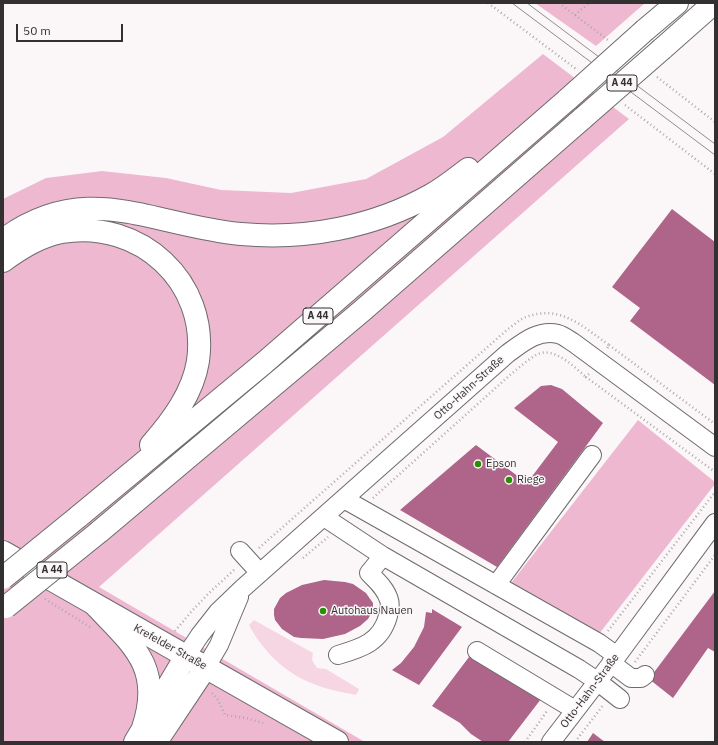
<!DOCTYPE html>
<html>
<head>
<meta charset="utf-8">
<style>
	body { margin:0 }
	#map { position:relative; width:718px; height:745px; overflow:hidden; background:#fbf7f9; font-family:"IBM Plex Sans",sans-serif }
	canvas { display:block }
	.frame { position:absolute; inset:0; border:4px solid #323031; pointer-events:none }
	.scale { position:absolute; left:16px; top:24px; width:107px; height:18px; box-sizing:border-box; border:2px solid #323031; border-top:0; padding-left:5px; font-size:12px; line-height:14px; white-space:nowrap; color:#323031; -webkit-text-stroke:3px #fbf7f9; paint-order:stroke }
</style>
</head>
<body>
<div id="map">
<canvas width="718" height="745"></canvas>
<div class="frame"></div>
<div class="scale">50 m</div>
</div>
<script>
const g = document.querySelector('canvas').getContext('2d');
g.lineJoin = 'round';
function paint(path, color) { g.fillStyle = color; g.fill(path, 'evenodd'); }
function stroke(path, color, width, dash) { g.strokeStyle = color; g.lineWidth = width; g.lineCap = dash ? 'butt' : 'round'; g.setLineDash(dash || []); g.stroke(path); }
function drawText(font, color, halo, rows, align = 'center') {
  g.font = font + ' "IBM Plex Sans",sans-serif'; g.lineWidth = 3; g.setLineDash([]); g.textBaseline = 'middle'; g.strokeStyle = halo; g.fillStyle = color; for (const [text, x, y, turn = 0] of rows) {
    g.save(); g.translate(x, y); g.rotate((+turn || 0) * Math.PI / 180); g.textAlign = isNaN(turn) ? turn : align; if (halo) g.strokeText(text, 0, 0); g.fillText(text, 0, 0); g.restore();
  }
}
const green = new Path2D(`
	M535,3H645L596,46Z
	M543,54L629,119L99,587L365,742H3V199L46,178L102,171L166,178L221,190L291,193L366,179L443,137Z
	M638,420L715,482V484L599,634L511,583Z`);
const water = new Path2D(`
	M254,620L313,653L312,660L317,668L326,669L359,689L356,695C341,692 325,689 311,683C284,672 262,650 249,625Z`);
const building = new Path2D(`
	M672,209L715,242V385L630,321L640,308L612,287Z
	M551,385L562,389L603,423L497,567L400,510L476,445L527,483L558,442L514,408L541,386Z
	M324,580L345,582L353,584L366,593L373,603V608L371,614L368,619L360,626L345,634L323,639L301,638L294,637L282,629L275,620L274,615V609L280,598L286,593L302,585Z
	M715,591V652L708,648L673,698L649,679Z
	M432,609L462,627L419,685L392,670L401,663L414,647L424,627L426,612L432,613Z
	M469,657L541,699L508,742H483L471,734L460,723L432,706Z
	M593,733L605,742H587Z`);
const path = new Path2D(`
	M488,3L576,69
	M559,3L608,40
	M575,15L589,3
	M657,77L715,122
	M625,105L715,174
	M609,345L715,424
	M589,374L586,377L715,472
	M373,498L510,375C519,368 528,359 538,354C555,347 574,367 586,377
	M259,548L508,329C514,325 520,319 526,317C561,304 583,327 609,345L607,349
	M303,558L328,537
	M45,599L90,627
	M175,631L191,612L209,593L235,569
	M608,631L715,492
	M635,662L715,555
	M212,693L218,700L225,715L246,718L266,724
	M525,742L547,711
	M575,742L604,704`);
const minor = new Path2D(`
	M344,499L599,643L617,656
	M324,517L383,556L579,669L597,681L620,699
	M240,551L260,573
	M496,585L592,455
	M477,651L575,710
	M338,655C362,648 381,642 388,616C389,611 391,605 389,600C386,589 377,581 369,573L383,556
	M186,656L200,635L218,612L243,588L507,354C522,343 538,329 558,334C563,335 569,340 574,343L715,447
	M611,663L631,678H641L645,675
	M206,667L219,645L239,597
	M551,742L617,656L715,523`);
const major = new Path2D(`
	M3,552L337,742`);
const highway = new Path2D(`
	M645,30L677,3
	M662,49L714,3
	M3,240C87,178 152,226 241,234C306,240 374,227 431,195C444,188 456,178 468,169
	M3,261C21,248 40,236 62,232C140,219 209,282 198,361C193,393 172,421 151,445
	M78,517L264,363L568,99
	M99,532L363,310L583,118
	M95,605C134,646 163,668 143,728
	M135,742L186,656
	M156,742L206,667`);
const tram = new Path2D(`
	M512,3L715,155
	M527,3L715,144`);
const highwayBridge = new Path2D(`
	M568,99L645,30
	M583,118L662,49
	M3,578L78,517
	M6,607L99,532`);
const markers = [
	[478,464,4,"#2c8e05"],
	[509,480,4,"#2c8e05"],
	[323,611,4,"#2c8e05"]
];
const shields = [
	[622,83,30],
	[318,316,30],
	[52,570,30]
];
const shieldNames = [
	["A 44",622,83],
	["A 44",318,316],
	["A 44",52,570]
];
const streetNames = [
	["Otto-Hahn-Straße",469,388,-42],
	["Krefelder Straße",170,647,29],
	["Otto-Hahn-Straße",590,691,-53]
];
const poiNames = [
	["Epson",486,464],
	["Riege",517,480],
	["Autohaus Nauen",331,611]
];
paint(green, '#efb8d1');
paint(water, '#f7d6e4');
paint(building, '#ae6589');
stroke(minor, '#6e6b6c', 20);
stroke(major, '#6e6b6c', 24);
stroke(highway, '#6e6b6c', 24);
stroke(path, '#aca9aa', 2.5, [1, 3]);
stroke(minor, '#fff', 18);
stroke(major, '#fff', 22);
stroke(highway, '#fff', 22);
stroke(tram, '#8f8c8e', 1);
stroke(highwayBridge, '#6e6b6c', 24, []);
stroke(highwayBridge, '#fff', 22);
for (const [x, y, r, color] of markers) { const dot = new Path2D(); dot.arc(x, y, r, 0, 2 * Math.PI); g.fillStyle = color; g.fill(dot); stroke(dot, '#fbf7f9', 1.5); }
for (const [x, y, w] of shields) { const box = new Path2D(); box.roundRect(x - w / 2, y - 8, w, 16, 3); g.fillStyle = '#fbf7f9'; g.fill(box); stroke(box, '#323031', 1); }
drawText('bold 10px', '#323031', null, shieldNames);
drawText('11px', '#323031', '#fbf7f9', streetNames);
drawText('11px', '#323031', '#fbf7f9', poiNames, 'left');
</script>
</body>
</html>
